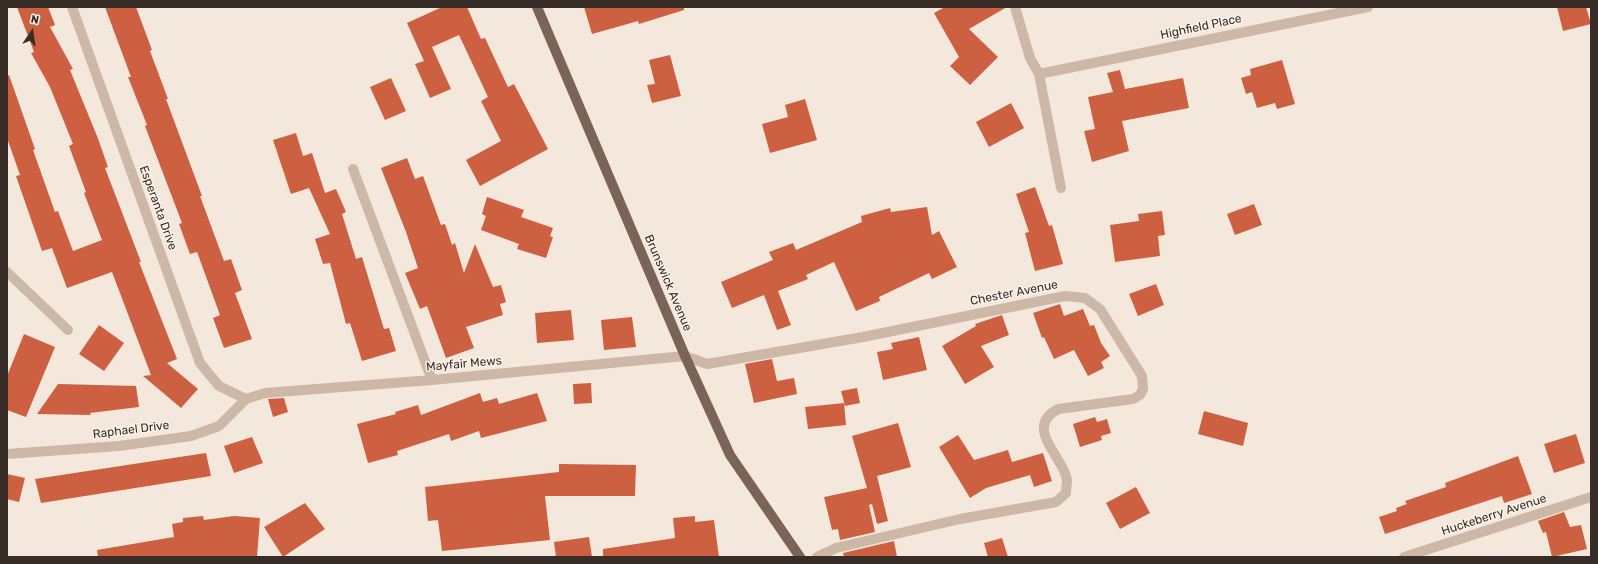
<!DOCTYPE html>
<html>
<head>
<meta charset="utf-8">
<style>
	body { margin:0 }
	#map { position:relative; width:1598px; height:564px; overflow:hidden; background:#f4e8dc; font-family:Rubik,sans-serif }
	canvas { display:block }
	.frame { position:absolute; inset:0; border:8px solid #392d28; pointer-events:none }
	.north { position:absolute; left:12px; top:12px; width:40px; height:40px; -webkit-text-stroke:3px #fbf2e9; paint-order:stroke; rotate:13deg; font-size:11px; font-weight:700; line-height:16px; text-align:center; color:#392d28 }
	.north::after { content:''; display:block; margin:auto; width:14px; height:18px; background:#392d28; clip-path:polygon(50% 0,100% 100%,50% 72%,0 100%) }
</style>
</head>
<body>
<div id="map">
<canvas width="1598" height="564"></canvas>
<div class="frame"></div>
<div class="north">N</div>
</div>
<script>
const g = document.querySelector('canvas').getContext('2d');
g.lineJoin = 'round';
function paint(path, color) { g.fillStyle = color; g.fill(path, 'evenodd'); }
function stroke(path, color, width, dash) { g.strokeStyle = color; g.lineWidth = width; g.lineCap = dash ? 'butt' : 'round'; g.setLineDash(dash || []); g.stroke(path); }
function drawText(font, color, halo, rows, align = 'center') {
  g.font = font + ' Rubik,sans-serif'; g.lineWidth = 3; g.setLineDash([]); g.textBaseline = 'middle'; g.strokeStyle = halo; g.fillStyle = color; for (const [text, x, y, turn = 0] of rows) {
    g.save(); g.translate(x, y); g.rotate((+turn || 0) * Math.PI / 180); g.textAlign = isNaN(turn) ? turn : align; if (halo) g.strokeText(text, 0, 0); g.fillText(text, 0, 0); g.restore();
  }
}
const building = new Path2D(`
	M17,7H48L55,25L50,27L73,69L70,70L97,136L108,167L105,168L141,262H139L177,359L167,363L198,389L181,408L143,376L151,375L112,272L67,288L52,248L42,251L16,176L20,175L7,138V76L9,75L35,149L33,150L55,212L58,211L73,251L102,240L84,193L86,192L69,146L73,144L50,87L31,53L34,52Z
	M105,7H136L152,50L150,51L168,99H166L202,196H200L224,261L231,259L242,290L235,293L252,339L224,348L213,318L220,315L197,252L190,254L179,224L182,223L145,126L147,125L128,77H131Z
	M442,7H467L481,39L485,38L508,87L514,84L548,149L480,186L466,160L501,141L481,101L488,97L459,35L432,47L451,89L430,98L415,64L424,61L407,23Z
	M584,7H684V10L639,24L638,21L592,34Z
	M945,7H1007L969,29L998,57L970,85L950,66L959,57L934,13Z
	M1557,7H1586L1591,24L1563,31Z
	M670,55L681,96L652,103L647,85L655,84L649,60Z
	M1282,60L1295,104L1277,109L1275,103L1257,108L1252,92L1246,94L1241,78L1251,75L1250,69Z
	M1120,70L1125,89L1183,78L1189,108L1122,121L1129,151L1092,162L1084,131L1095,129L1088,97L1113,92L1107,73Z
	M391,78L406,111L385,120L370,87Z
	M805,99L817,140L770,153L762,124L788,117L785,105Z
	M1011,103L1024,128L989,147L976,122Z
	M296,133L303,156L312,153L325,193L336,189L346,212L342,214L356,259L362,257L384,329L389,328L396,351L362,361L350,323L346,324L330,263L323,264L315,239L330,234L309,188L291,194L273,140Z
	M407,158L415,179L423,176L441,225L445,224L452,245L455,243L464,273L475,244L493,287L501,285L506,302L500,304L503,315L466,327L474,348L446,358L427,306L420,309L405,273L418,268L406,232L381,168Z
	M1035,187L1049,226L1052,225L1063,264L1035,271L1025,233L1029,232L1016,194Z
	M487,197L524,210L521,217L553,228L550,236L553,237L546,258L517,249L519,244L481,230L486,216L482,214Z
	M1254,204L1262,225L1235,235L1227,214Z
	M927,207L932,235L939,231L957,267L932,279L929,273L879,297L880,301L856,311L834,262L806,275L808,279L778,291L791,325L777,330L764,295L732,308L721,282L773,260L769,252L793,243L796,250L862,222L861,216L890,208L891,212Z
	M1162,211L1165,235L1158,236L1160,256L1115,262L1110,225L1139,221L1138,214Z
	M1156,284L1164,305L1138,316L1129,294Z
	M1060,304L1064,316L1083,309L1090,326L1094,325L1101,343L1110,356L1101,362L1104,368L1088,376L1074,350L1054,359L1044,337L1042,338L1033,313Z
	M571,310L574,340L537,343L535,313Z
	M1002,315L1009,335L981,346L994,367L965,384L942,346L976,326L975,324Z
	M632,317L636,347L604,350L601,320Z
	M99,325L124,343L104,371L79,354Z
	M24,334L55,347L26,417L7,410V376Z
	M919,337L927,370L883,380L877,352L893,349L891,343Z
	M772,359L777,381L794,378L797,394L754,403L745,364Z
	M591,383L592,403L574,404L573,384Z
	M58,384L136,386L139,407L90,413L91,415L37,414Z
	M857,388L860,403L845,406L841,391Z
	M480,393L483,402L497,398L499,404L537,393L547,421L481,438L479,431L451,441L449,434L397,451L398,455L368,463L357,424L396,414L395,412L418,405L421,415Z
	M284,398L288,412L273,417L268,399Z
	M844,403L846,425L808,429L805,407Z
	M1204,411L1248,423L1243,446L1198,434Z
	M1095,417L1097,422L1107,419L1111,433L1101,436L1102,440L1080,447L1073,424Z
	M898,423L911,467L877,476L888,521L877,524L872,504L869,505L875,532L840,540L838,529L832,530L824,497L867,488L852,436Z
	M1576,434L1585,463L1554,473L1544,444Z
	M958,435L974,460L1008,450L1012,462L1043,453L1052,481L1034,487L1030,475L986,488L970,498L939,447Z
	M252,437L263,463L234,473L224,446Z
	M206,453L211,476L41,503L35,479Z
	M1518,456L1532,494L1504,503L1502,496L1385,534L1379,517L1397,511L1396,508L1407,504L1405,501L1446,487L1445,483Z
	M559,464L636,465L635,496H545L550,540L442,551L438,520L428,521L425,487L559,472Z
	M7,474L25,478L19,502L7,499Z
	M1136,487L1150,513L1120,529L1106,503Z
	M305,503L325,529L283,557L264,527Z
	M1564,512L1570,527L1581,525L1587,549L1552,557L1546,532L1543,533L1538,521Z
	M203,516L204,520L234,516L260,518L257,557H98L97,550L174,537L172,524L183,522V518Z
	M695,516V522L714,520L719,557H603V549L675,538L673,518Z
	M589,537L592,557H556L554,542Z
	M1002,538L1008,557H988L984,543Z
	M894,541L897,557H844L843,553Z`);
const minor = new Path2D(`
	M72,7L200,363L219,386L246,399
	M1015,7L1030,58L1039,74L1061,188
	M1039,74L1368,7
	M353,169L432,380
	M7,272L68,330
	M7,454L119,446L191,436L219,426L246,399L265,393L432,380L685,356L707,364L863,337L1065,296L1085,298L1100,309L1142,376L1143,389L1140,395L1133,399L1058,409C1023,428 1063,456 1067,480C1067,484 1066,489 1066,493L1056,502L960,519L836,548L817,557
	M1404,557L1591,497`);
const major = new Path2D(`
	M537,7L685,356L730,455L800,557`);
const streetNames = [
	["Highfield Place",1201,27,-12],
	["Esperanta Drive",158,208,70],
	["Brunswick Avenue",668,283,67],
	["Chester Avenue",1014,293,-11],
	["Mayfair Mews",464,364,-5],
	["Raphael Drive",131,430,-7],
	["Huckeberry Avenue",1494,515,-18]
];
paint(building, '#cd6041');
stroke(minor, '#cdb8a7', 10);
stroke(major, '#7c6358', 10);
drawText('12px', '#392d28', '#fbf2e9', streetNames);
</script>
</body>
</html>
